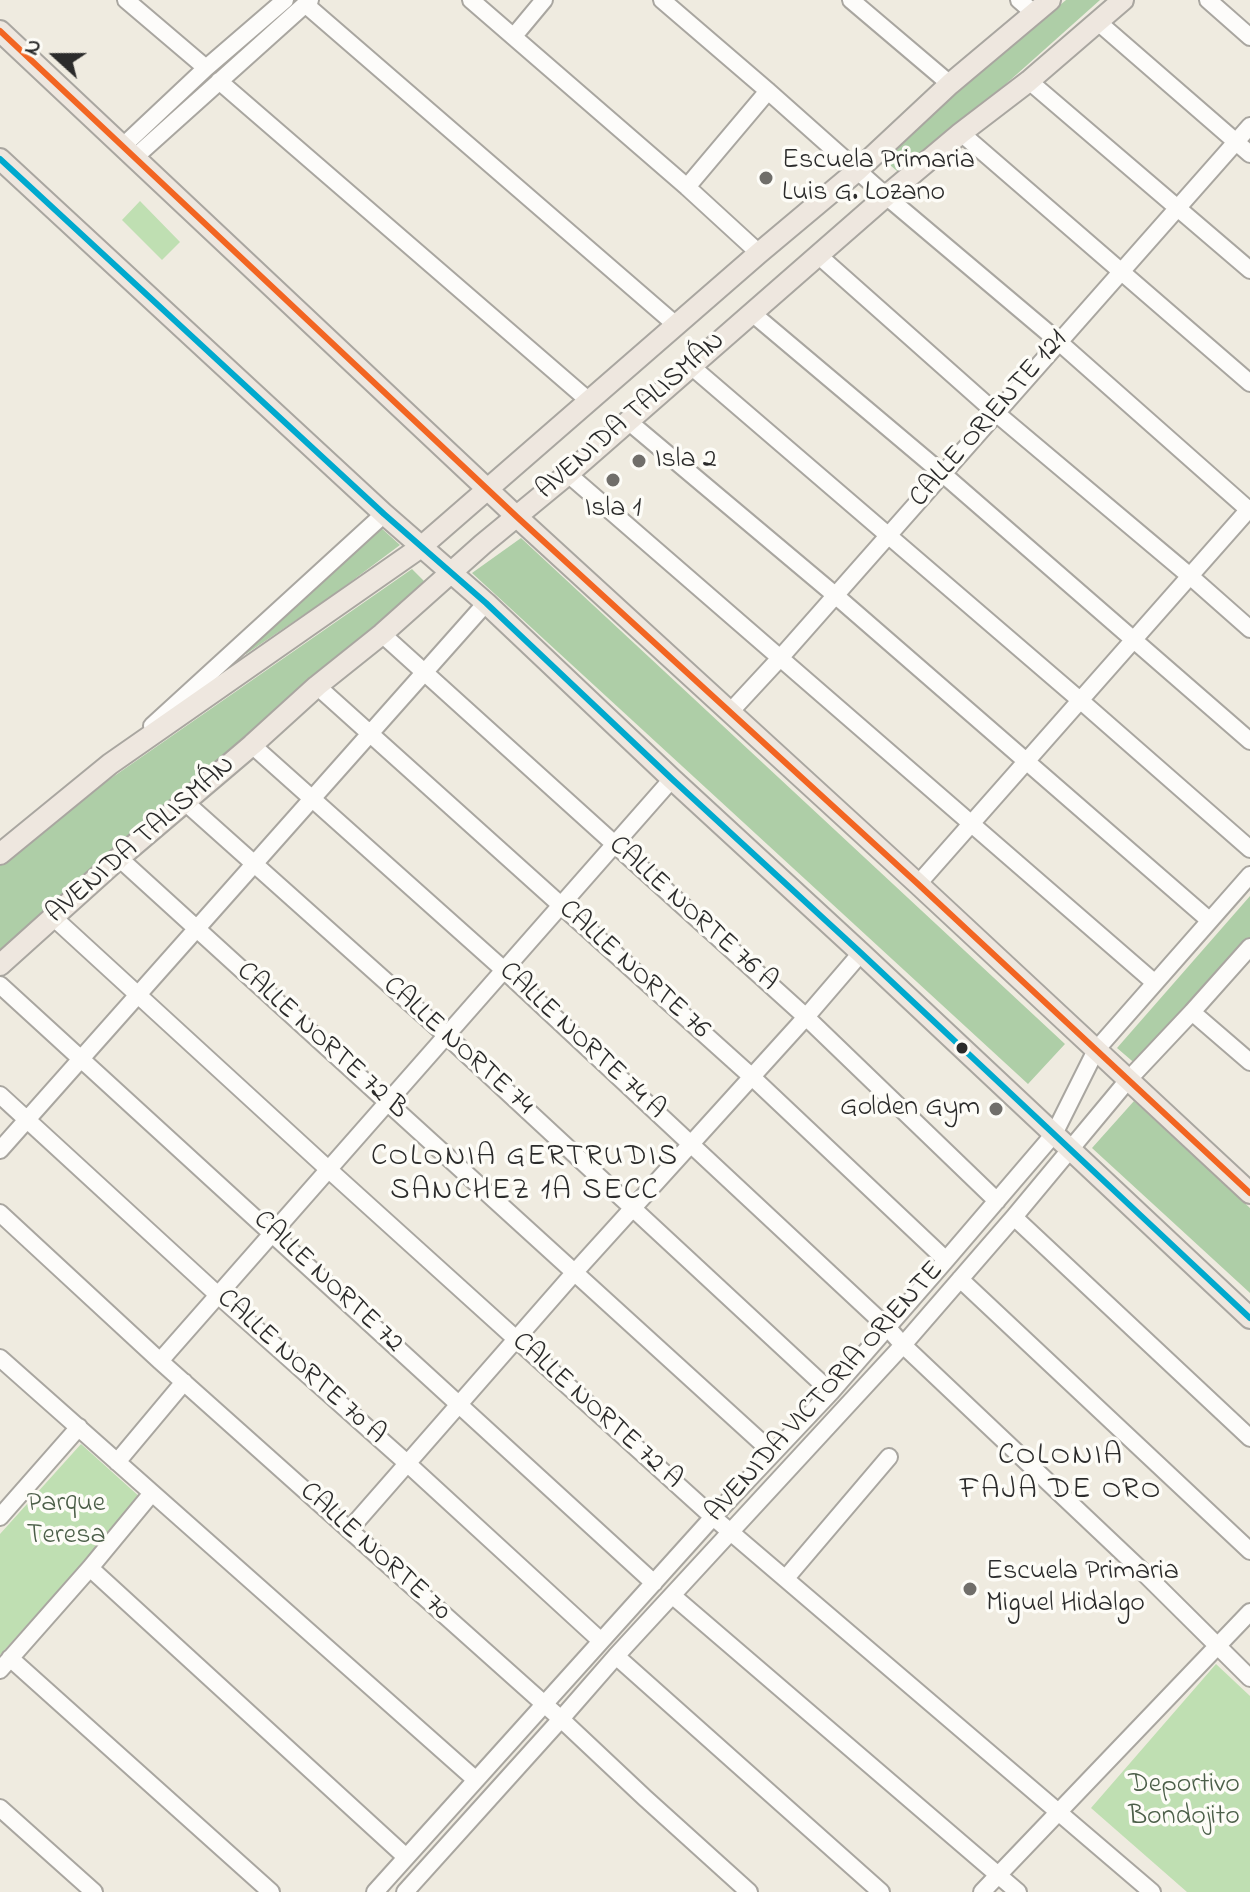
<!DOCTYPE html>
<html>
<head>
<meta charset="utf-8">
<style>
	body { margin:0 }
	#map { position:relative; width:1250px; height:1892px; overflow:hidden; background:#efebe0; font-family:"Indie Flower",sans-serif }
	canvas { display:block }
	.north { position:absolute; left:16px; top:16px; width:80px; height:80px; -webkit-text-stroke:6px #fdfcf7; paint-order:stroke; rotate:291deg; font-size:22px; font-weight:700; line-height:32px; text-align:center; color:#2b2b2b }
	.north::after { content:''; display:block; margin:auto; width:28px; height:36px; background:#2b2b2b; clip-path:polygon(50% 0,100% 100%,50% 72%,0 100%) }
</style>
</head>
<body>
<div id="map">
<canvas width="1250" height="1892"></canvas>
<div class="north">N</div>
</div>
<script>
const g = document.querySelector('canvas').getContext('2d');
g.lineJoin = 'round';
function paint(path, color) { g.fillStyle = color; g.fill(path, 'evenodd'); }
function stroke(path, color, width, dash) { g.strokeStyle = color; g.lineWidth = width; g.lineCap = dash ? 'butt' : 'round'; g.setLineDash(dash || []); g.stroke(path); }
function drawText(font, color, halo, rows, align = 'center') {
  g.font = font + ' "Indie Flower",sans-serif'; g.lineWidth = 7; g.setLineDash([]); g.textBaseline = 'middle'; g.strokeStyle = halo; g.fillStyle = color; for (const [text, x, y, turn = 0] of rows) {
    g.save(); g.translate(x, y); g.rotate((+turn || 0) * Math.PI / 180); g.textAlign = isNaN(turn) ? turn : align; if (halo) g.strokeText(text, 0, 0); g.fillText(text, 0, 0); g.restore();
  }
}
const green = new Path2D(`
	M140,201L180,242L162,260L122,220Z
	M81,1444L141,1498L0,1655V1534Z
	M1216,1664L1250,1696V1892H1187L1091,1808Z`);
const forest = new Path2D(`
	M1066,0H1100L924,157L905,170L897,171L890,165L889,157L893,146Z
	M379,526L400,545L333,595L246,654H234Z
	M521,538L1065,1044L1028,1084L472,573Z
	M412,569L427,584L295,692L3,951H0V866L97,788Z
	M1250,896V937L1138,1066L1117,1048Z
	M1134,1101L1250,1208V1293L1092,1148Z`);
const minor = new Path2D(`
	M126,0L206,68
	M471,0L687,187L759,253
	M662,0L768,91L886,196L1059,342L1250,511
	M851,0L950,84
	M1019,0L1034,13
	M1208,0L1250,37
	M305,4L676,325
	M1098,22L1250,154
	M514,36L544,0
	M219,81L588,400
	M1029,81L1250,270
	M961,133L1250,383
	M122,147L206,68L285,0
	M134,158L310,0
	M687,187L768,91
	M818,255L996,413L1190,576L1250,629
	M752,313L943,474L1250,741
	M691,366L1081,701L1250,849
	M628,421L835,595L1209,920
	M568,474L1155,983
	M382,634L806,1017L997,1201
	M317,686L751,1076L946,1260
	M730,712L781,657L1250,126
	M152,726L384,514
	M252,745L504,970L887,1327L903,1345L1141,1570L1250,1678
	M185,802L447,1036L831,1392
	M119,858L773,1453
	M918,884L1250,508
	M53,917L328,1169L713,1517L1152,1892
	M0,985L654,1583
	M1192,1012L1250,1062
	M0,1095L218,1295L408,1464L601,1641
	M0,1150L486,603
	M0,1213L160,1361L561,1719L645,1798L749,1892
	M1014,1217L1250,1438
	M960,1279L1250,1551
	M0,1358L476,1780
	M160,1361L672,779
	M117,1462L184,1382
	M0,1517L79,1427
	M349,1530L574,1273L806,1017L861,953
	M90,1568L406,1857
	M786,1578L889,1457
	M673,1596L1018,1892
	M616,1656L881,1892
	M10,1658L271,1892
	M0,1670L90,1568L152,1493
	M0,1808L94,1892
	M375,1892L713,1517L831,1392L946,1260L1054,1134L1096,1050L1250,875
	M405,1892L561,1719L616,1656L903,1345L1014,1217L1128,1080L1192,1012L1250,947
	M982,1892L1250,1612`);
const major = new Path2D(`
	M0,31L517,517L918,884L1250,1193
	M0,159L384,514L486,603L672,779L861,953L1250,1318
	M0,854L110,764L421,547L759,253L858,170L950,84L1050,0
	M0,965L119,858L252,745L317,686L382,634L483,544L568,474L886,196L961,133L1029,81L1123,0`);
const bus1 = new Path2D(`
	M0,31L517,517L918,884L1250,1193`);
const bus2 = new Path2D(`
	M0,159L384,514L486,603L672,779L861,953L1250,1318`);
const markers = [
	[766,178,8,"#706e6a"],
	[639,461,8,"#706e6a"],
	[613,480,8,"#706e6a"],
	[962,1048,7,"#2b2b2b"],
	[996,1109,8,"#706e6a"],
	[970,1589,8,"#706e6a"]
];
const poiNames = [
	["Escuela Primaria",782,162],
	["Luis G. Lozano",782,194],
	["Isla 2",655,461],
	["Isla 1",613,510,"center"],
	["Golden Gym",980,1109,"right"],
	["Escuela Primaria",986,1573],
	["Miguel Hidalgo",986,1605]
];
const streetNames = [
	["AVENIDA TALISMÁN",632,417,-41],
	["CALLE ORIENTE 121",990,420,-49],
	["AVENIDA TALISMÁN",142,841,-41],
	["CALLE NORTE 76 A",692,915,42],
	["CALLE NORTE 76",633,971,42],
	["CALLE NORTE 72 B",321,1042,42],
	["CALLE NORTE 74 A",581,1042,43],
	["CALLE NORTE 74",457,1047,42],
	["CALLE NORTE 72",327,1283,43],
	["CALLE NORTE 70 A",300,1368,42],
	["AVENIDA VICTORIA ORIENTE",826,1393,-48],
	["CALLE NORTE 72 A",596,1412,42],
	["CALLE NORTE 70",374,1553,42]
];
const parkNames = [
	["Parque",66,1505],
	["Teresa",66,1537],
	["Deportivo",1184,1786],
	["Bondojito",1184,1818]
];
const neighbourhoodNames = [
	["COLONIA GERTRUDIS",525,1159],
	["SANCHEZ 1A SECC",525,1193],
	["COLONIA",1061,1458],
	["FAJA DE ORO",1061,1492]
];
paint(green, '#bfdfb2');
paint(forest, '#aecea7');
stroke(minor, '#a9a6a0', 20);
stroke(major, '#a9a6a0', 24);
stroke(minor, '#fdfcfa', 16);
stroke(major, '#eee7df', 20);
stroke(bus1, '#f26522', 6);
stroke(bus2, '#00a9ce', 6);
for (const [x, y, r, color] of markers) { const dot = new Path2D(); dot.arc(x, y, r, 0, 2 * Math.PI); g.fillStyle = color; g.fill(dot); stroke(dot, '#fdfcf7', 3); }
drawText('28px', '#2b2b2b', '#fdfcf7', poiNames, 'left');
drawText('28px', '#2b2b2b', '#fdfcf7', streetNames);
drawText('28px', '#4b5e48', '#fdfcf7', parkNames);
g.letterSpacing = '2px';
drawText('30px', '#2b2b2b', '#fdfcf7', neighbourhoodNames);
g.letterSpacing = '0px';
</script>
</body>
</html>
